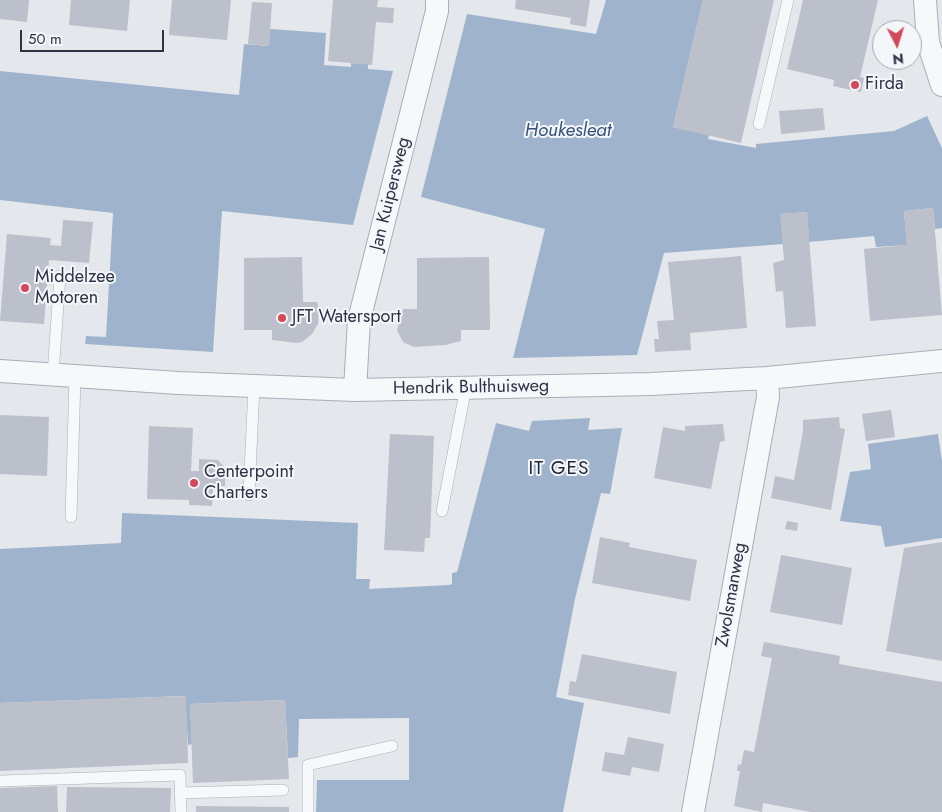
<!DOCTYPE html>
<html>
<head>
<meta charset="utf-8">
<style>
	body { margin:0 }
	#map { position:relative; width:942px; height:812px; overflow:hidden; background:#e4e7ec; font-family:Jost,sans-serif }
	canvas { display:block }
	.north { position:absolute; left:872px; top:20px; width:50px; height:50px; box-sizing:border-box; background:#f4f6f9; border:1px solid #a4a8b1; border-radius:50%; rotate:175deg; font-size:14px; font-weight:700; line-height:20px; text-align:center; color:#2b3445 }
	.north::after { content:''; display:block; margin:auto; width:18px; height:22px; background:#d1495b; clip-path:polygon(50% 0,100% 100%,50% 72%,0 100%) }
	.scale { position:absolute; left:20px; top:30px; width:144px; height:22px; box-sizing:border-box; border:2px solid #2b3445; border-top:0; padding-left:6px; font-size:15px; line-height:18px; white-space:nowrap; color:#2b3445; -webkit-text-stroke:4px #f4f6f9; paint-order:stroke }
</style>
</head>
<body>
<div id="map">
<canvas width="942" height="812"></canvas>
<div class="north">N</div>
<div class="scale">50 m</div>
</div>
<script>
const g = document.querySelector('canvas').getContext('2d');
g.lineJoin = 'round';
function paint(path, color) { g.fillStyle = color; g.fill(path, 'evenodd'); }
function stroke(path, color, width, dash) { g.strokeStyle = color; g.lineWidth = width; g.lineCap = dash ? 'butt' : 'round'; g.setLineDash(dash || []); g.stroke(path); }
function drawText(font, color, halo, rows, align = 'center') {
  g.font = font + ' Jost,sans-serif'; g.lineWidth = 4; g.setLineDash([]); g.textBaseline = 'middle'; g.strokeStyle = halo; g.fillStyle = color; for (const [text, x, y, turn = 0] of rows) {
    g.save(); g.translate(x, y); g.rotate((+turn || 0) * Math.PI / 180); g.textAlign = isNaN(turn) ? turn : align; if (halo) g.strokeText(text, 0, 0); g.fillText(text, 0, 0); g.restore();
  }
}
const water = new Path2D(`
	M606,0H703L673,127L709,135L708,139L756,148V144L894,131L927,116L942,148V228L935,229L933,208L904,211L907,245L876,247L874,236L809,242L807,212L781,214L783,244L664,253L637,355L513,358L545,229L421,197L467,14L596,34Z
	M270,29L326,33L324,65L351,67V63L368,64V69L393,71L353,225L222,211L213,352L85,344L86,336L106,337L113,213L0,200V71L239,95L244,44L269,46Z
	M590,418L588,430L622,428L610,494L601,493L575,599L556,697L584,703L563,812H316L317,780H409V718L299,719L298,757L288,758L285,700L190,704L192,744L188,745L185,696L0,703V549L121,543L122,513L358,523L356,579H370L369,589L449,585L452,584V573L457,572L496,423L529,431L532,421Z
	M938,434L942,461V538L885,547L881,526L840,521L850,472L871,469L868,444Z`);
const building = new Path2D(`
	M0,0H29L27,22L0,19Z
	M71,0H130L127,31L69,25Z
	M172,0H231L227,40L169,35Z
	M333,0H378L377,7L394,8L393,23L376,22L372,65L328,61Z
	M516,0H590L586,27L570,24L571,18L515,9Z
	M703,0H774L741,143L673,127Z
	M803,0H878L860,77L864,78L861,92L833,86L834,80L787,69Z
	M252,2L272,3L269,46L248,44Z
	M823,108L825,130L781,134L779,111Z
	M933,208L942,315L870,321L864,249L907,245L904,211Z
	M807,212L816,326L786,328L783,291L776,292L773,263L784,260L780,214Z
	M63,220L93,222L89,263L49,260L44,324L0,321L7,234L51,238L50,245L61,246Z
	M741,256L747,328L690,333L691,350L655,352L654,339H659L657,321L674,320L668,262Z
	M302,257L303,302H317L319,309L318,324L312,334L302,342L297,343L272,340V330H244V258Z
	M489,257L490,330H461V341L445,345L414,347L403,342L397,330L403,309H417V258Z
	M891,410L895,437L866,441L862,414Z
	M0,415L49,417L47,476L0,474Z
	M839,417L840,428L845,429L831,510L771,498L775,476L794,480L803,431V420Z
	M723,424L725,441L720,442L711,489L654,478L663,427L685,431V426Z
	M149,426L193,428L191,471H199V459L218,460L225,468V486H213L212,506L189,505V500L147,499Z
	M390,434L434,436L430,538H425L424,552L384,550Z
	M787,521L798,523L797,531L785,529Z
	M600,537L630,543L629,547L697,560L690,601L592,583Z
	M942,542V661L886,651L904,548Z
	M781,555L852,568L842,625L770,612Z
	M764,642L840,656L839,664L942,682V812H811L763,803L762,812L734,806L740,771H737L738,764L741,765L744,750L754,752L772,658L761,656Z
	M582,654L677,672L670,714L568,695L570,681L576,682Z
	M186,696L188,763L0,771V703Z
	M285,700L289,779L193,783L190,704Z
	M628,737L664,744L659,772L632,767L630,776L602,771L605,752L624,755Z
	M57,786L58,812H0V788Z
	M67,787L171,788L170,812H66Z
	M196,806L289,807V812H196Z`);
const service = new Path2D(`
	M759,124L788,0
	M53,374L60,276
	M249,495L254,385
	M442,511L466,387
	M71,517L75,376
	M0,781L180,775L181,812
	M180,793L283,790
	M308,812V765L392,746`);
const minor = new Path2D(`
	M925,0L928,42L942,85
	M0,371L178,383L355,390L651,384L767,378L942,361
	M355,390L359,320L437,11V0
	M693,812L764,419L768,397L767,378`);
const markers = [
	[855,85,5,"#d1495b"],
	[25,288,5,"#d1495b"],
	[282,318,5,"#d1495b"],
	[194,483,5,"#d1495b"]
];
const poiNames = [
	["Firda",865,85],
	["Middelzee",35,278],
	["Motoren",35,299],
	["JFT Watersport",292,318],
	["Centerpoint",204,473],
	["Charters",204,494]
];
const streetNames = [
	["Jan Kuipersweg",391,194,-76],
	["Hendrik Bulthuisweg",471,388,-1],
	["Zwolsmanweg",732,595,-80]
];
const waterNames = [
	["Houkesleat",568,131]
];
const neighbourhoodNames = [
	["IT GES",559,469]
];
paint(water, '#9fb4cc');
paint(building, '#bbc0ca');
stroke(service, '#a9aeb7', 12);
stroke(minor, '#a9aeb7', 24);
stroke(service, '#f7f8fa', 11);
stroke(minor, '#f7f8fa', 22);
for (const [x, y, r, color] of markers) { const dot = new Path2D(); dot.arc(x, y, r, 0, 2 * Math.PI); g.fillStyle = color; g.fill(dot); stroke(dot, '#f4f6f9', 2); }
drawText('18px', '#2b3445', '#f4f6f9', poiNames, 'left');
drawText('18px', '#2b3445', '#f4f6f9', streetNames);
drawText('italic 19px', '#34527a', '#f4f6f9', waterNames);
g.letterSpacing = '1px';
drawText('19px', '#1d2536', '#f4f6f9', neighbourhoodNames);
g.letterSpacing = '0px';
</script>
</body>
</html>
